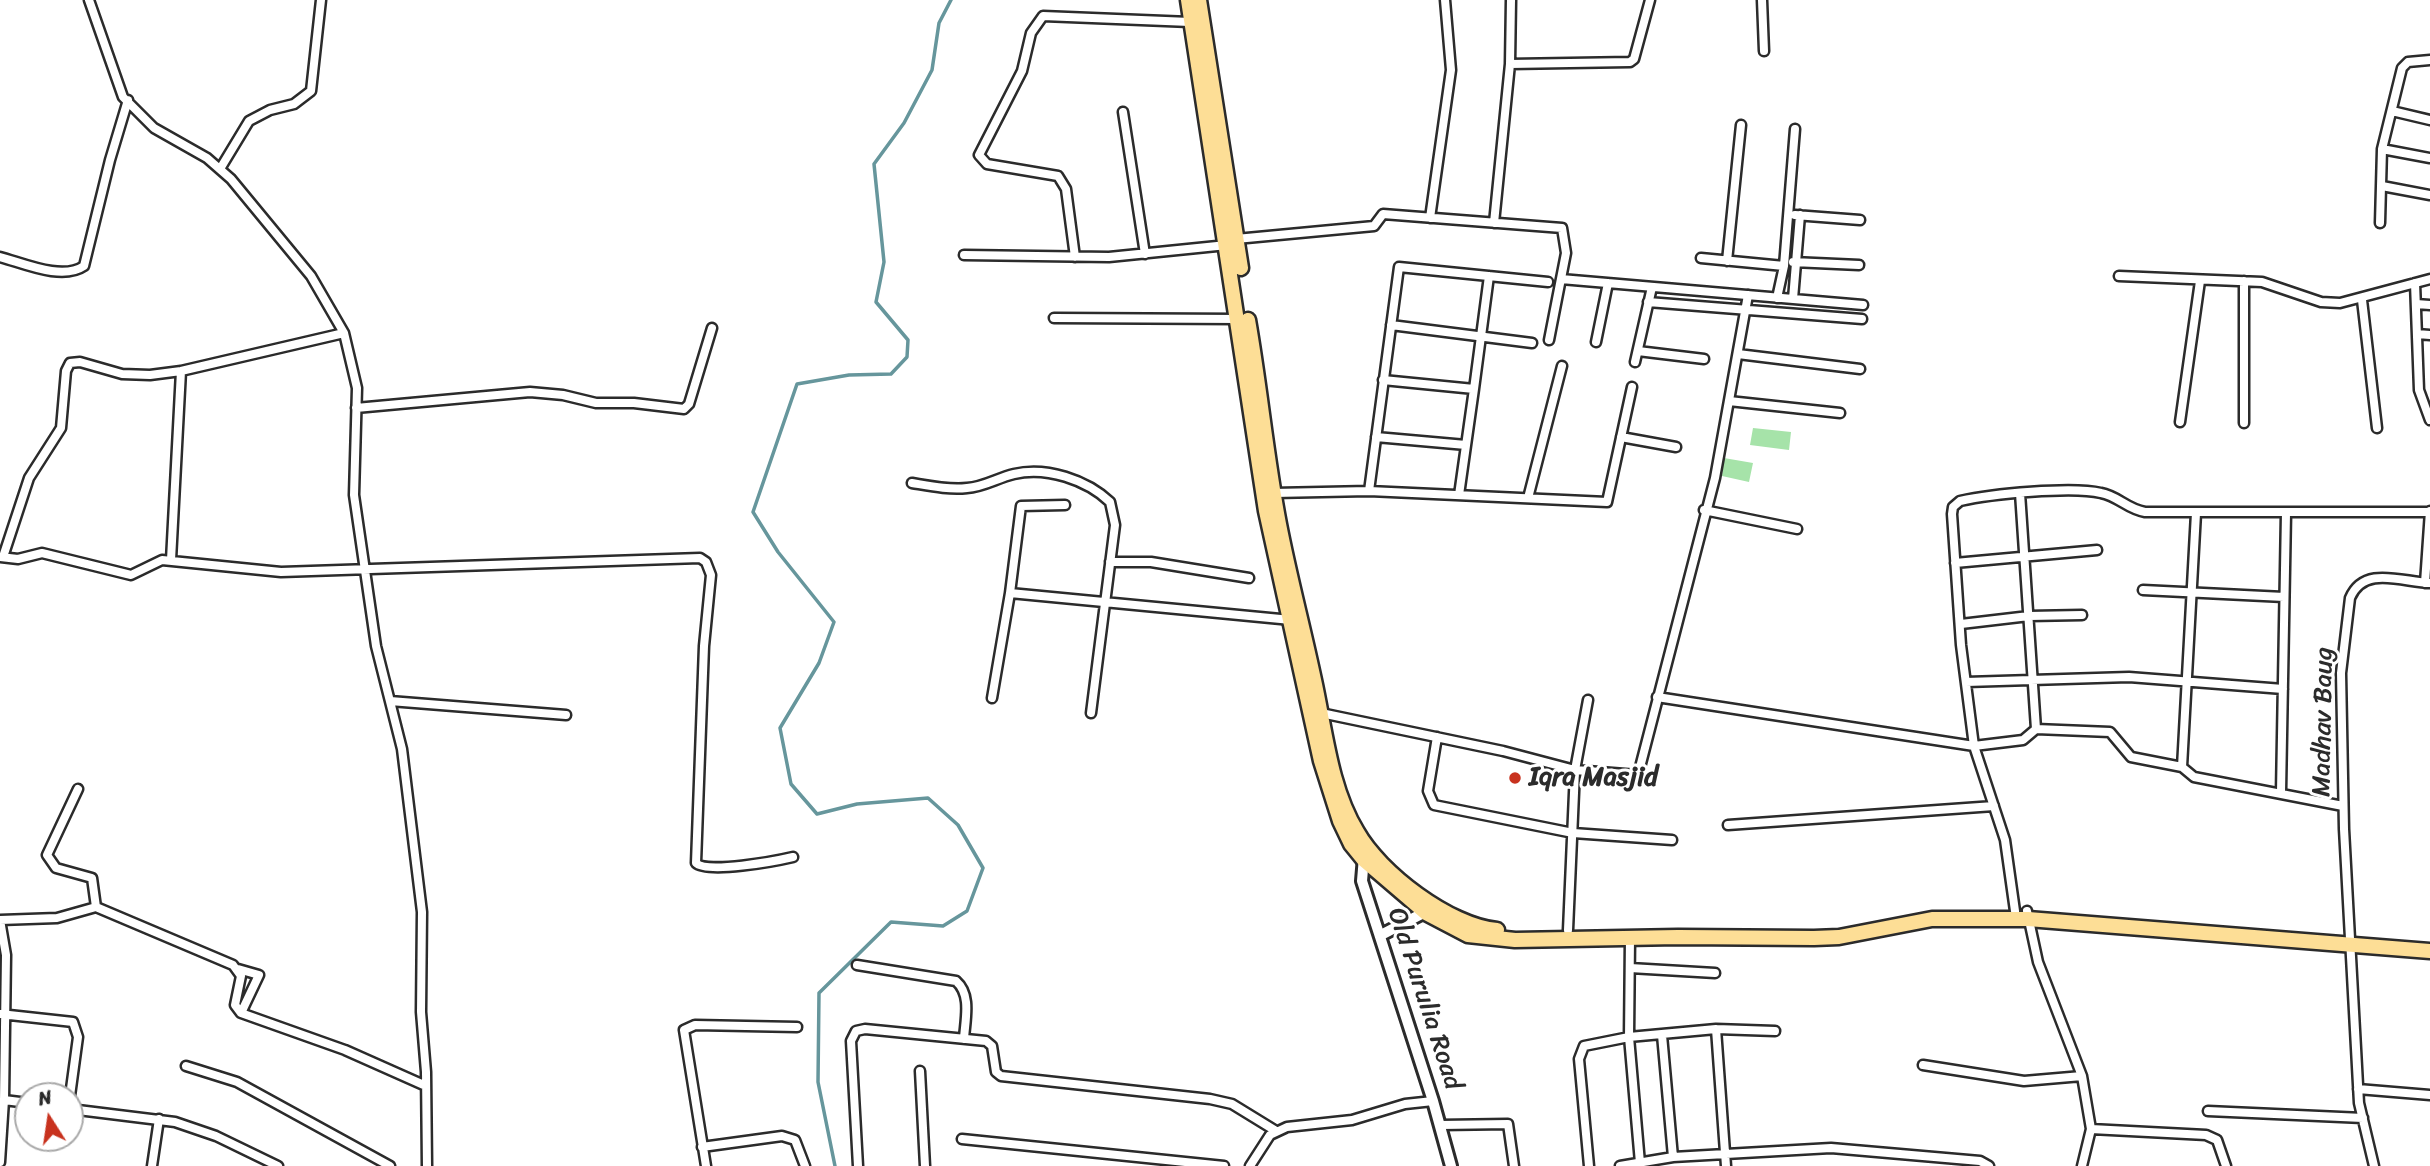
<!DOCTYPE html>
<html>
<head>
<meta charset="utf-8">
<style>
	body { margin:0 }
	#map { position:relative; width:2430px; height:1166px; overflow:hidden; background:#fff; font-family:Sriracha,sans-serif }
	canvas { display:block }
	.north { position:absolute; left:14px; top:1082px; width:70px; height:70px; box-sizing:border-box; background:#fff; border:2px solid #aaa; border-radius:50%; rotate:348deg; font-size:19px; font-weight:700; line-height:28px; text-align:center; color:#2b2b2b }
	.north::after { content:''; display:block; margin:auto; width:24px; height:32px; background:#c8321e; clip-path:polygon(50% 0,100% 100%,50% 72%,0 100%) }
</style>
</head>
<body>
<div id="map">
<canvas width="2430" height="1166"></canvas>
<div class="north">N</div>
</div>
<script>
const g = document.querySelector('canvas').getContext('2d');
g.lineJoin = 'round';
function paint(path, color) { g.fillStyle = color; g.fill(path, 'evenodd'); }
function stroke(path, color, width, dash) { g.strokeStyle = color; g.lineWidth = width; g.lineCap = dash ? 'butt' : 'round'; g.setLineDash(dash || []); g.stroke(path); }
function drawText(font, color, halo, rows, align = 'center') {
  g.font = font + ' Sriracha,sans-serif'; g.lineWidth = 6; g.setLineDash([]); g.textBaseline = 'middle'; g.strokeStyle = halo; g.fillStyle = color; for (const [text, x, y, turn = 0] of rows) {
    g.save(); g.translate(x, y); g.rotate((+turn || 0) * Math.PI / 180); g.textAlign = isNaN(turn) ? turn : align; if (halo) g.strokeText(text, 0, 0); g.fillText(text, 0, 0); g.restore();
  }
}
const green = new Path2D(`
	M1753,428L1791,432L1789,450L1750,445Z
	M1724,458L1753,463L1749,482L1722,476Z`);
const stream = new Path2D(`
	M835,1166L818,1082L819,993L891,922L943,926L967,911L983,868L958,825L928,798L857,804L817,814L791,784L780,728L819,663L834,622L778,552L753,512L797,384L849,375L891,374L907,357L908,340L876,302L884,262L874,164L904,123L932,70L939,23L951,0`);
const street = new Path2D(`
	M89,0L123,97L154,128L207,158L231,179L311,276L344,333L357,388L354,495L376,646L402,749L422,912L421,1012L426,1072L427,1166
	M1762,0L1764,51
	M1510,64L1511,0
	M2392,111L2430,120
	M1123,112L1145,254
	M2382,149L2430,158
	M220,169L249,121L270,110L294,104L311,91L321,0
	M2382,186L2430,195
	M1795,215L1860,220
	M1430,218L1451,70L1445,0
	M1494,223L1510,64L1630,62L1634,59L1650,0
	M2380,223L2382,149L2402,68L2408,62L2430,60
	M1236,239L1374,226L1383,214L1562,228L1566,253L1549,340
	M964,255L1109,257L1227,245
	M0,257C23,263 62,281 84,266L110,160L128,100
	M1075,257L1066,189L1058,176L987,164L979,155L1022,71L1031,33L1043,16L1190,22
	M1701,258L1784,266L1777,298
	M1727,261L1741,125
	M1793,262L1859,265
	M1784,266L1795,129
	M2119,276L2262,282L2321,302L2340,303L2430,279
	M1561,279L1863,305
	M2415,283L2419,390L2430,420
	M1793,299L1800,215
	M2362,300L2377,428
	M1648,302L1862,319
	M2416,304L2430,305
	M1054,318L1239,319
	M1391,325L1532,343
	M2417,334L2430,335
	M1596,342L1608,283
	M1638,351L1704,359
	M1738,354L1860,369
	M1635,362L1652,287
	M1383,380L1474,389L1489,276
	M1729,401L1840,413
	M356,408L530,392L563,395L596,403H634L684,409L689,404L712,328
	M2180,422L2200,281
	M2244,423V281
	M1376,437L1466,445
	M1621,437L1676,447
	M912,483C930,486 949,490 967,488C984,487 997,478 1014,474C1046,466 1087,480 1110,502L1115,525L1091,713
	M1369,491L1399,267L1548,282
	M1274,493L1369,491L1607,502L1632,387
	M1459,495L1474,389
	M1528,498L1562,366
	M1704,510L1797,529
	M2196,513L2182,767L2194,777L2343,806
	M0,557L18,559L42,553L131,575L162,560L281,572L700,558L706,562L711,575L704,646L696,863C707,874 776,861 793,857
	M3,557L29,478L61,428L66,371L70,363L80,362L122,374L150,375L181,371L344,333
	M171,560L181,371
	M1110,562H1151L1249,578
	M1955,563L2097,550
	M2425,583L2430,511
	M2143,590L2284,597
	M1010,593L1021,506L1065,505
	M1961,624L2029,616L2082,615
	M1966,682L2129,677L2283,689
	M1657,697L1974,746L1961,645L1952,514L1953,507L1960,501C1991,494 2072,486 2101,493C2118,496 2127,509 2145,512H2430
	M992,698L1010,593L1291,620
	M1588,700L1575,770L1638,775L1715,478L1748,295
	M390,701L566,715
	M1321,713L1503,751L1575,770L1568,930
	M2036,729L2110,732L2131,757L2182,767
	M1437,737L1428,791L1434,805L1573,833L1672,840
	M78,789L47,855L56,868L92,878L96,907L233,965L241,976L235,1005L241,1013L345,1050L426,1086
	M2281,792L2286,513
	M1728,825L1994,806
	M2015,911L2005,840L1974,746L2023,740L2036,729L2020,493
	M2027,911L2038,962L2082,1076L2091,1129L2082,1166
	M0,920L57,918L96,907
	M1630,938L1629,1037L1640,1163
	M857,965L956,981C972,995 965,1020 964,1039
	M1630,968L1715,973
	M238,969L259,975L241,1013
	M0,1014L73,1022L78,1037L70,1096
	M1716,1029L1726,1166
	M1662,1035L1673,1157
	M1923,1065L2024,1081L2082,1076
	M186,1066L237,1082L390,1166
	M920,1071L925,1166
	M2358,1089L2430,1095
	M4,1100L28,1103
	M70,1109L175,1122L216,1136L278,1166
	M2208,1111L2363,1118
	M1441,1125L1508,1124L1514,1166
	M2091,1129L2206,1135L2217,1140L2226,1166
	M962,1139L1224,1166
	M702,1147L782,1136L795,1140L805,1166
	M0,1162L4,1100L6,955L0,920
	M152,1166L159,1119
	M706,1166L684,1030L695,1025L797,1027
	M858,1166L851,1041L856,1031L865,1029L986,1041L992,1046L996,1072L1001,1076L1210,1099L1232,1104L1276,1131
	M1250,1166L1270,1135L1287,1127L1352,1120L1405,1104L1433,1101
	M1589,1166L1579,1059L1584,1046L1629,1037L1716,1029L1775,1031
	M1620,1166L1673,1157L1831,1148L1980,1161L1989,1166
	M2374,1166L2359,1103L2344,829L2341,673L2350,598C2364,565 2402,582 2430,583`);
const secondary = new Path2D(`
	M1364,857L1362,881L1433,1101L1451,1166
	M1381,935L1431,909`);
const highway = new Path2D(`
	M1188,0L1266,511L1321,761L1340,821L1351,844L1364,860L1426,913L1468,935L1515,940L1678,937L1814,938L1839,937L1932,919H2028L2430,951
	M1199,0L1241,268
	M1248,320C1260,388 1266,457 1279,524C1289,576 1303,628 1314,680C1325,730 1330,788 1357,832C1380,873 1450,926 1497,930`);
const markers = [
	[1515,778,7,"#c8321e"]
];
const streetNames = [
	["Madhav Baug",2324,722,-89],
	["Old Purulia Road",1424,999,72]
];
const poiNames = [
	["Iqra Masjid",1529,778]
];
paint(green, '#a6e3a9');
stroke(stream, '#66969c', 3.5);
stroke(street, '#2b2b2b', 13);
stroke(secondary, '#2b2b2b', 16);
stroke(highway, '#2b2b2b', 19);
stroke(street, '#fff', 8);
stroke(secondary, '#fff', 10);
stroke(highway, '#fdde96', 14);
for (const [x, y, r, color] of markers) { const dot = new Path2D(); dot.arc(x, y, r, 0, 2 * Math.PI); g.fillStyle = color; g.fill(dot); stroke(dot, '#fff', 2.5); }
drawText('26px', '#2b2b2b', '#fff', streetNames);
drawText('bold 26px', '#2b2b2b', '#fff', poiNames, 'left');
</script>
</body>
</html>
